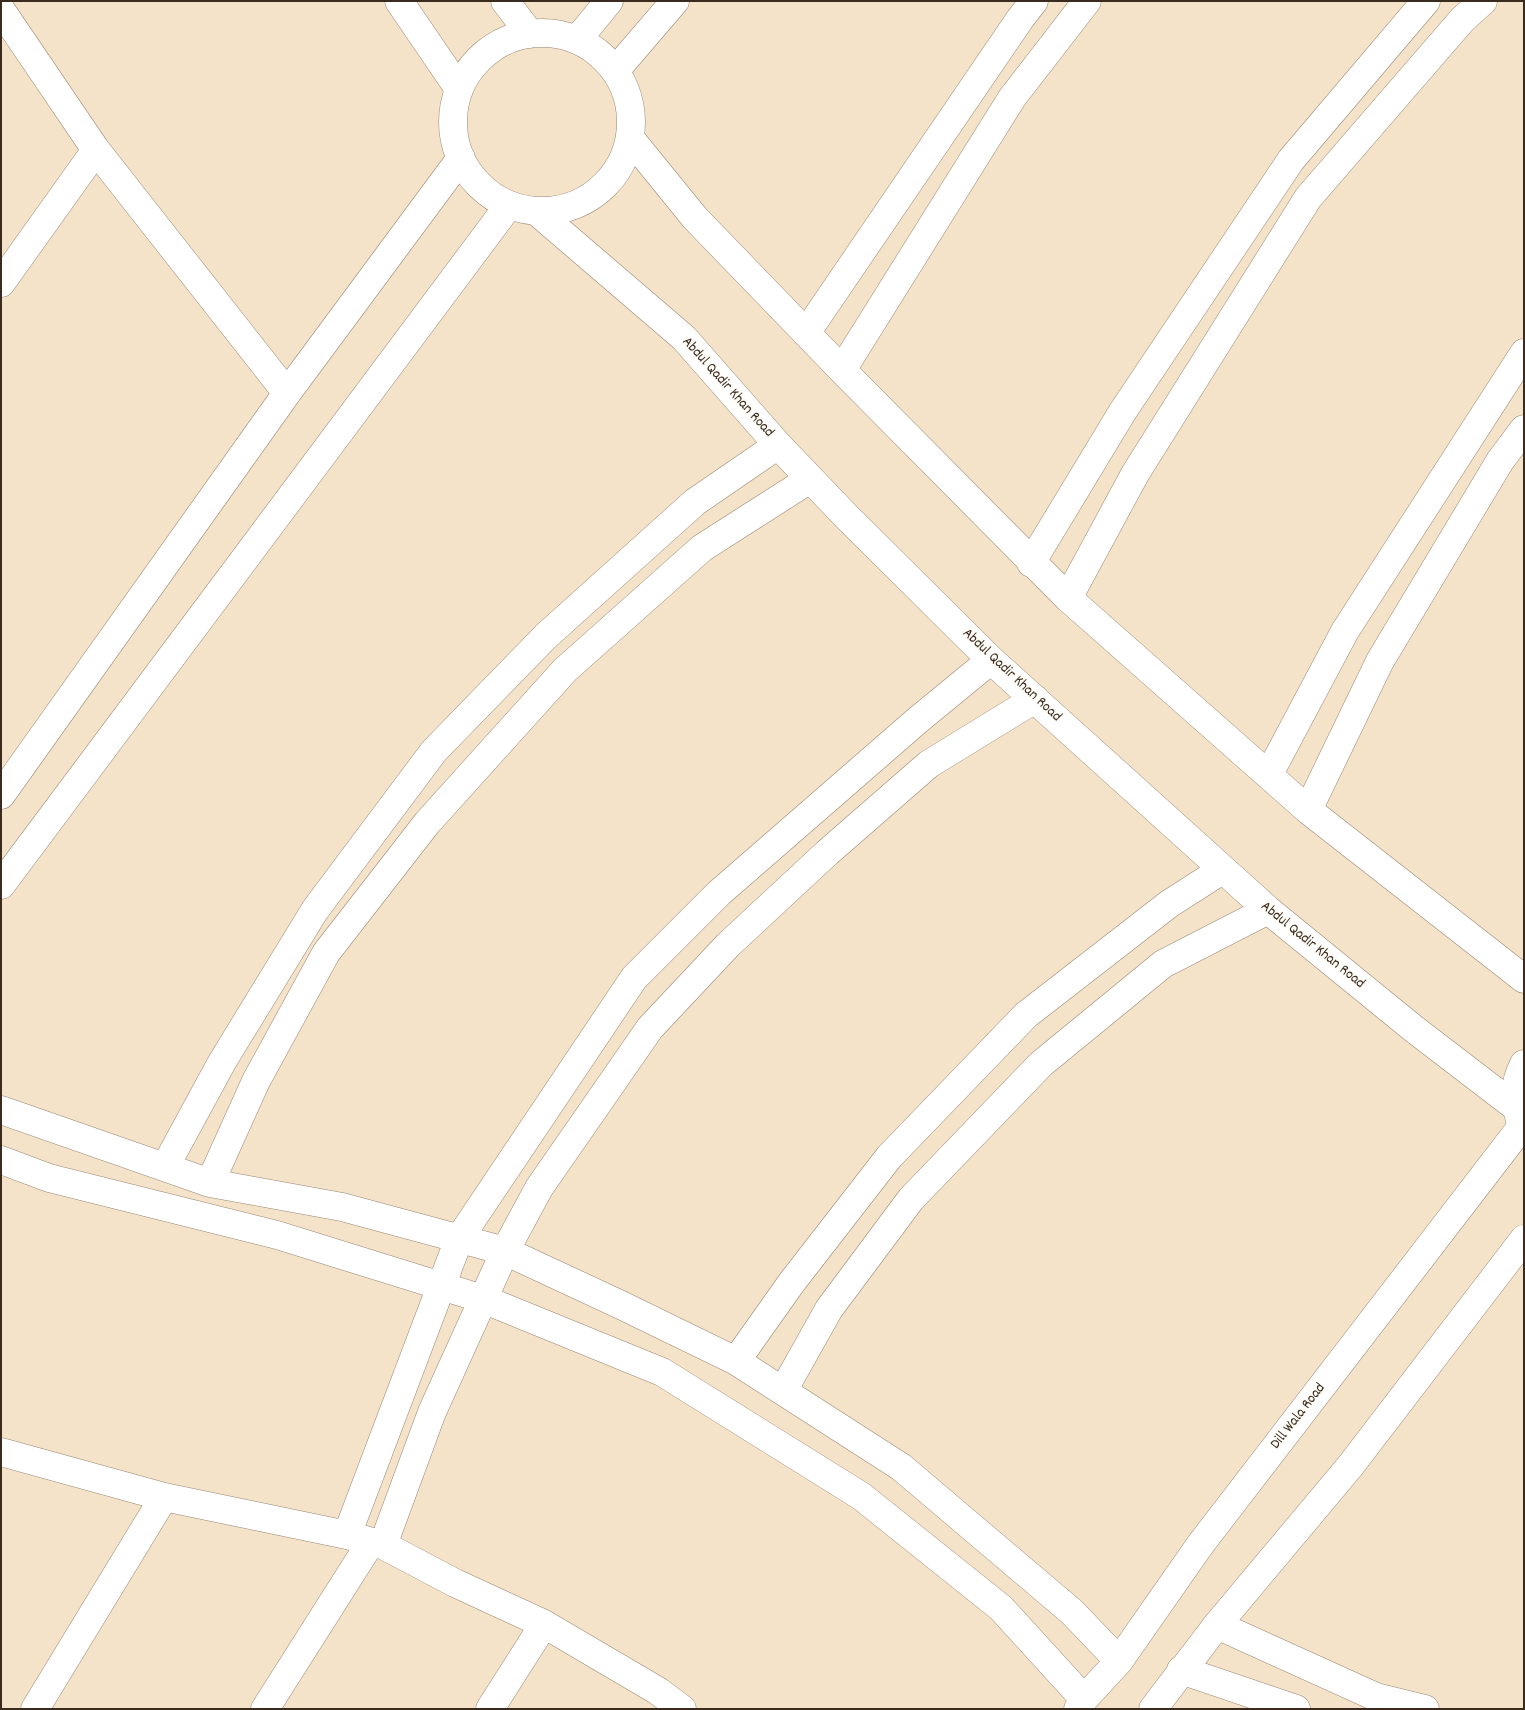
<!DOCTYPE html>
<html>
<head>
<meta charset="utf-8">
<style>
	body { margin:0 }
	#map { position:relative; width:1525px; height:1710px; overflow:hidden; background:#f4e3c9; font-family:Dekko,sans-serif }
	canvas { display:block }
	.frame { position:absolute; inset:0; border:2px solid #3b2a1e; pointer-events:none }
</style>
</head>
<body>
<div id="map">
<canvas width="1525" height="1710"></canvas>
<div class="frame"></div>
</div>
<script>
const g = document.querySelector('canvas').getContext('2d');
g.lineJoin = 'round';
function stroke(path, color, width, dash) { g.strokeStyle = color; g.lineWidth = width; g.lineCap = dash ? 'butt' : 'round'; g.setLineDash(dash || []); g.stroke(path); }
function drawText(font, color, halo, rows, align = 'center') {
  g.font = font + ' Dekko,sans-serif'; g.lineWidth = 4; g.setLineDash([]); g.textBaseline = 'middle'; g.strokeStyle = halo; g.fillStyle = color; for (const [text, x, y, turn = 0] of rows) {
    g.save(); g.translate(x, y); g.rotate((+turn || 0) * Math.PI / 180); g.textAlign = isNaN(turn) ? turn : align; if (halo) g.strokeText(text, 0, 0); g.fillText(text, 0, 0); g.restore();
  }
}
const street = new Path2D(`
	M399,1L459,89
	M505,1L530,34
	M1,10L96,150L287,393
	M453 122a89 89 0 1 1 178 0a89 89 0 1 1-178 0Z
	M577,40L609,1
	M615,71L675,1
	M630,138L695,218L842,370L1068,598L1308,810L1524,979
	M536,211L684,338L778,445L846,516L991,660L1268,910L1414,1029L1517,1108
	M1,283L96,150
	M806,333L1020,19L1034,1
	M842,370L1012,98L1087,1
	M1031,563L1123,411L1291,160L1426,1
	M1068,598L1135,474L1308,198L1462,20L1483,1
	M1269,774L1345,631L1524,353
	M1,795L287,393L461,158
	M1308,810L1380,661L1500,461L1524,429
	M1,885L509,205
	M1,1110L210,1183L342,1207L505,1251L621,1305L736,1361L901,1467L1072,1612L1119,1661
	M1520,1120C1514,1101 1514,1082 1524,1064
	M1,1160L49,1178L277,1235L483,1299L662,1372L861,1496L1001,1608L1084,1699
	M165,1167L222,1062L315,910L434,751L546,636L695,502L778,445
	M210,1183L256,1081L326,953L427,823L565,670L702,548L810,479
	M736,1361L792,1282L889,1157L1026,1015L1169,904L1222,870
	M783,1391L829,1309L911,1199L1041,1064L1163,964L1268,910
	M1,1452L164,1497L347,1535L383,1545L455,1583L544,1624L658,1691L682,1709
	M347,1535L459,1239L634,978L719,893L919,719L991,660
	M383,1545L432,1412L505,1251L539,1188L650,1028L728,945L828,852L929,764L1035,699
	M1217,1625L1376,1697L1425,1709
	M1181,1670L1296,1709
	M35,1709L164,1497
	M265,1709L371,1542
	M490,1709L544,1624
	M1078,1709L1084,1699L1119,1661L1200,1545L1522,1126
	M1153,1709L1217,1625L1351,1465L1524,1239`);
const streetNames = [
	["Abdul Qadir Khan Road",727,388,48],
	["Abdul Qadir Khan Road",1011,676,43],
	["Abdul Qadir Khan Road",1312,946,39],
	["Dill Wala Road",1299,1417,-52]
];
stroke(street, '#988674', 29);
stroke(street, '#fff', 28);
drawText('15px', '#3b2a1e', '#fdfcf7', streetNames);
</script>
</body>
</html>
